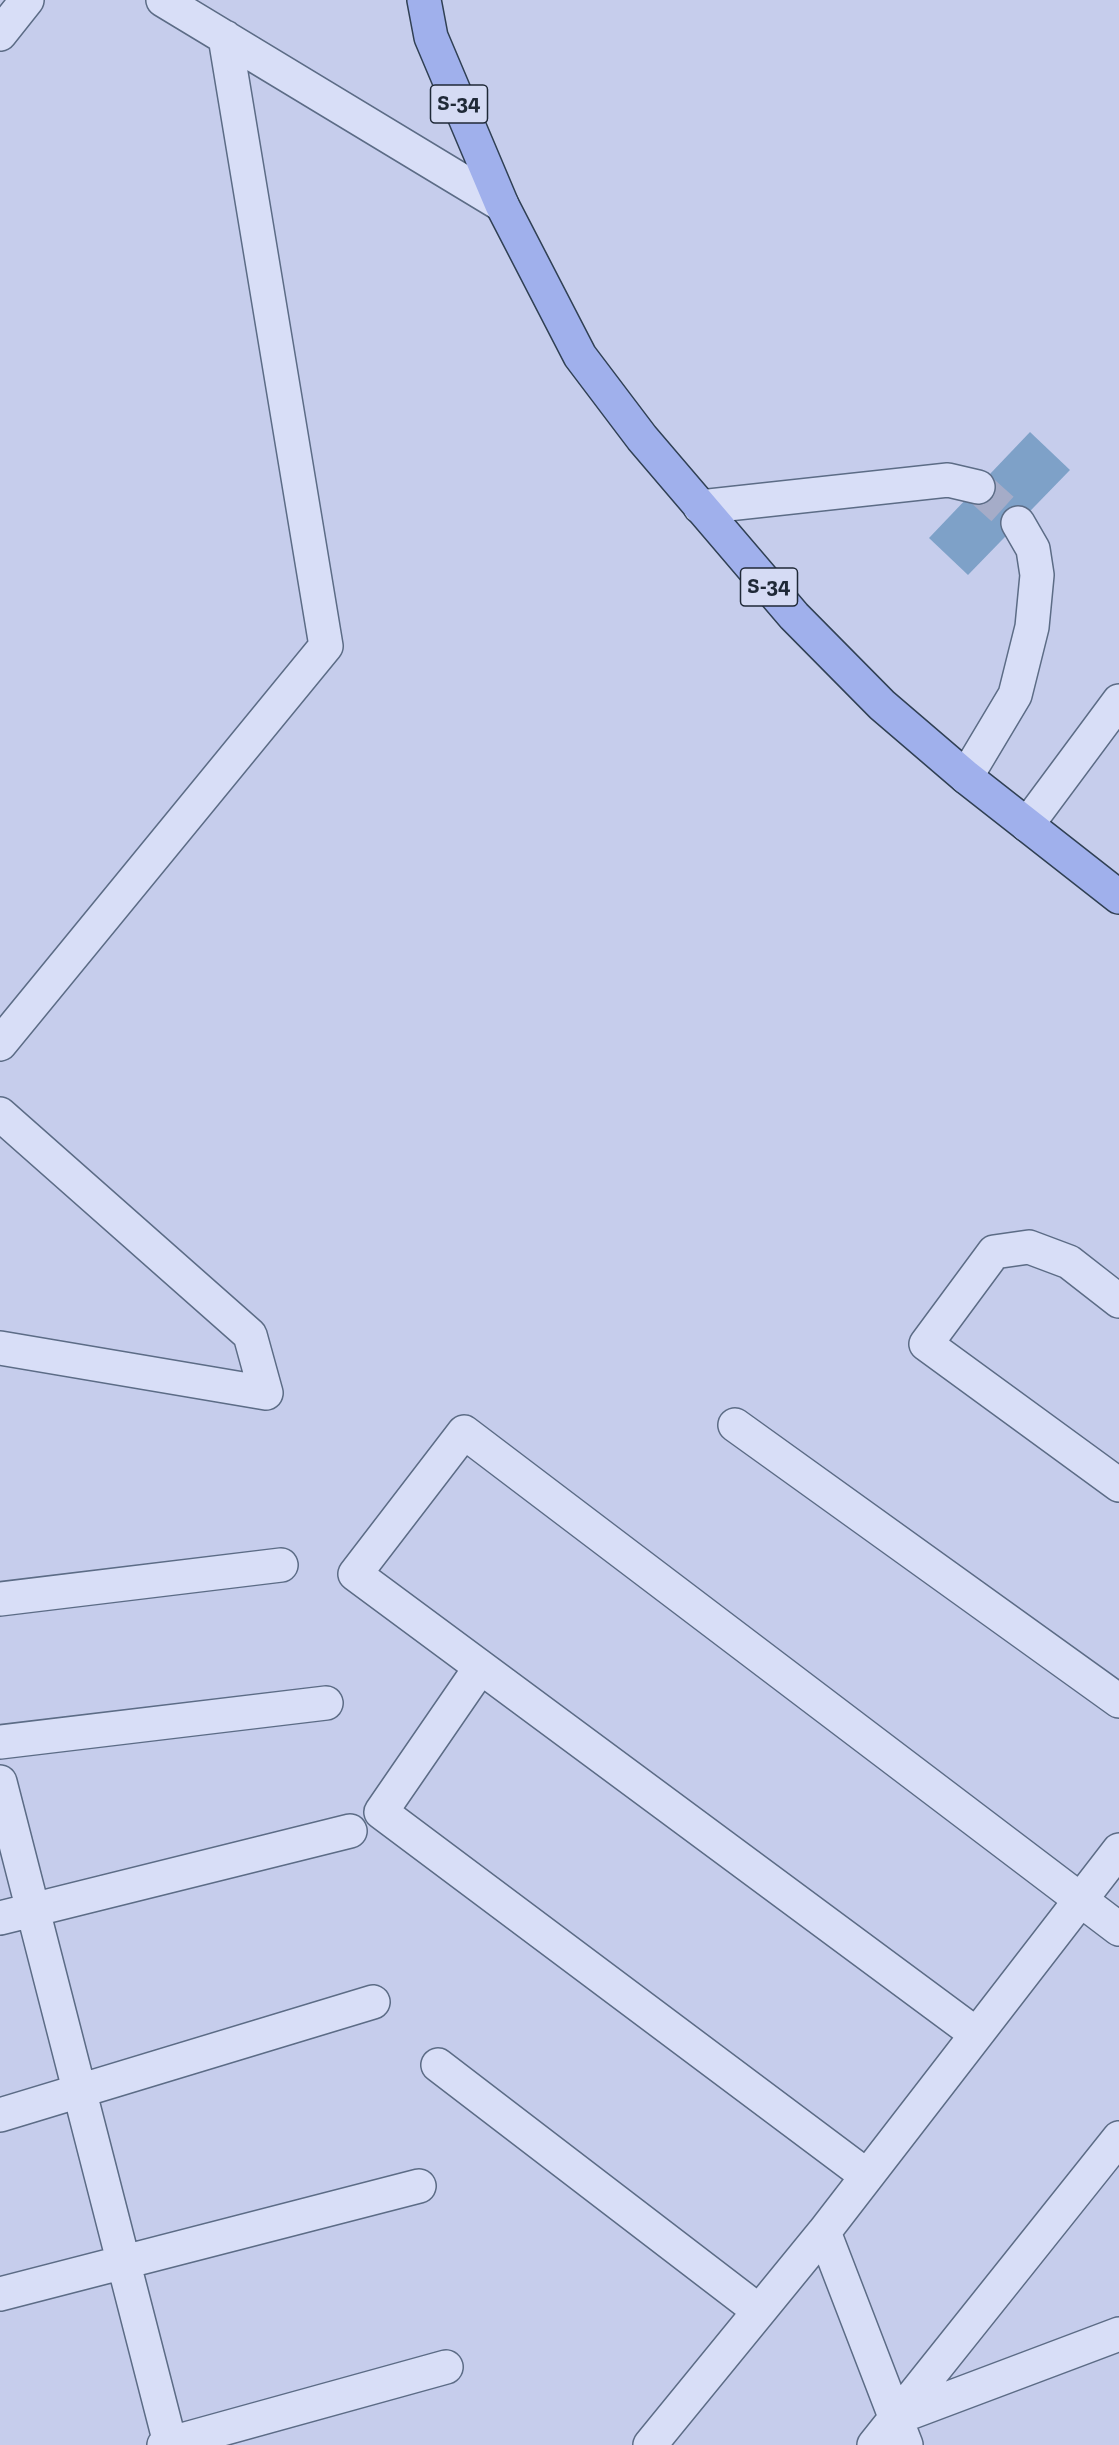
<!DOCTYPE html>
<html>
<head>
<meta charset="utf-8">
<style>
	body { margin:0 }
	canvas { display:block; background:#c6cdec }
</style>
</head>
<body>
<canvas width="1119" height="2445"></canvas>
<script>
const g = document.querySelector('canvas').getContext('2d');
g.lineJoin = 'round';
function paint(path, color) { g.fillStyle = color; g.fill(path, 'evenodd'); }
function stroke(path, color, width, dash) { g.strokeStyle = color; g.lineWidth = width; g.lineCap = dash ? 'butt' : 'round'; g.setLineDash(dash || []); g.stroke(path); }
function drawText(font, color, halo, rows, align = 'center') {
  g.font = font + ' "Zilla Slab",serif'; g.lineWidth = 4.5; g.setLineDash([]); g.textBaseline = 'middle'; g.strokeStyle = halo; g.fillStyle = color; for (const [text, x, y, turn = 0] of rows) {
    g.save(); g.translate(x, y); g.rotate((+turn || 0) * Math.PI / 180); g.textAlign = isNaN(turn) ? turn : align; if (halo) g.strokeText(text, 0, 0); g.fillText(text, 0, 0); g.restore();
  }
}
const building = new Path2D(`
	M1030,432L1070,470L968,575L929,538Z`);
const minorTunnel = new Path2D(`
	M978,487L1018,523`);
const minor = new Path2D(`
	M163,0L502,205
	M0,34L27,0
	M700,507L948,480L978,487
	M966,777L1015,695L1032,627L1037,575L1033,549L1018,523
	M1027,825L1119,701
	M0,1044L326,646L225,37
	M0,1114L250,1335L266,1393L0,1348
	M1119,1301L1069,1262L1029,1247L994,1252L926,1344L1119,1485
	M735,1425L1119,1701
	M0,1599L281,1565
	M480,1668L381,1812L867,2176
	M0,1742L326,1703
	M0,1782L170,2443
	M0,1918L350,1831
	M976,2034L355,1574L464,1432L1119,1929
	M438,2065L759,2311
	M0,2115L373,2002
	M0,2294L419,2186
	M896,2418L1119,2334
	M164,2445L446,2367
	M650,2445L824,2232
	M874,2445L1119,2138
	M906,2445L824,2232L1119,1850`);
const major = new Path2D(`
	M424,0L431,37L502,205L580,356L642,438L794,616L882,705L966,777L1119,897`);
const shields = [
	[459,104,57],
	[769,587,57]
];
const shieldNames = [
	["S-34",459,104],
	["S-34",769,587]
];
paint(building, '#7ea1c8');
stroke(minorTunnel, '#a5acc8', 33, [33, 16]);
stroke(minor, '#5c6c86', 36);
stroke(major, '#304054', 36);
stroke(minor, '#d8def7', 33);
stroke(major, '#a0b0ec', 33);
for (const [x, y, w] of shields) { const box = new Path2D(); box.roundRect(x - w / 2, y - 19, w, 38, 4.5); g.fillStyle = '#d5dbf4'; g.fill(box); stroke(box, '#1f2937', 1.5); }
drawText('bold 22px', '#1f2937', null, shieldNames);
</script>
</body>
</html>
